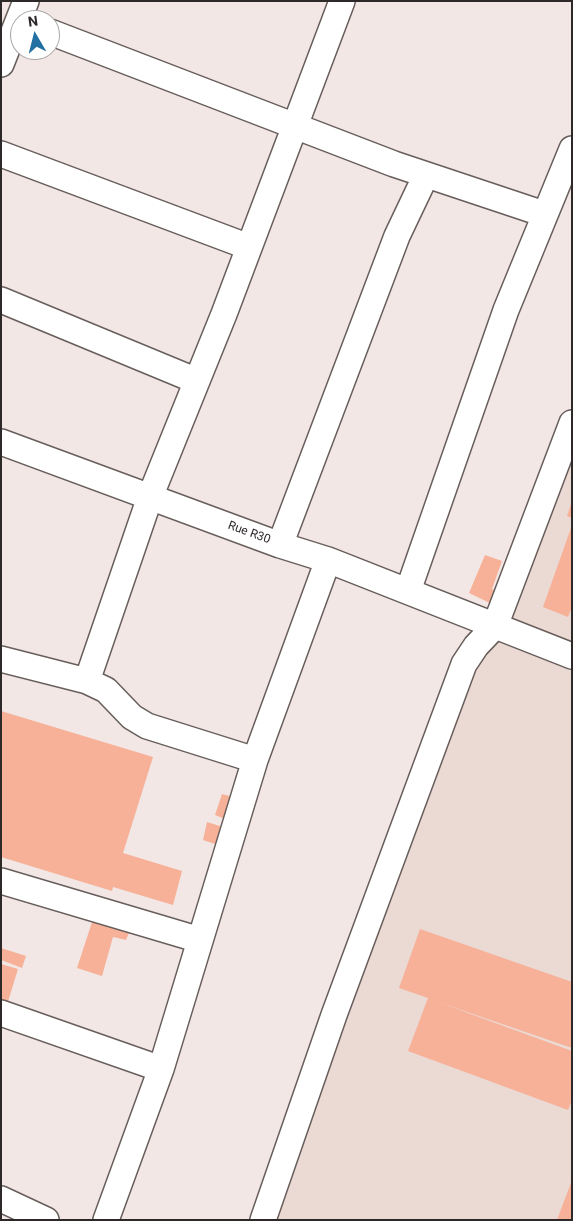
<!DOCTYPE html>
<html>
<head>
<meta charset="utf-8">
<style>
	body { margin:0 }
	#map { position:relative; width:573px; height:1221px; overflow:hidden; background:#f2e7e4; font-family:Roboto,sans-serif }
	canvas { display:block }
	.frame { position:absolute; inset:0; border:2px solid #2d2928; pointer-events:none }
	.north { position:absolute; left:10px; top:10px; width:50px; height:50px; box-sizing:border-box; background:#fff; border:1px solid #aba9a9; border-radius:50%; rotate:352deg; font-size:14px; font-weight:700; line-height:20px; text-align:center; color:#2d2928 }
	.north::after { content:''; display:block; margin:auto; width:18px; height:22px; background:#2370a3; clip-path:polygon(50% 0,100% 100%,50% 72%,0 100%) }
</style>
</head>
<body>
<div id="map">
<canvas width="573" height="1221"></canvas>
<div class="frame"></div>
<div class="north">N</div>
</div>
<script>
const g = document.querySelector('canvas').getContext('2d');
g.lineJoin = 'round';
function paint(path, color) { g.fillStyle = color; g.fill(path, 'evenodd'); }
function stroke(path, color, width, dash) { g.strokeStyle = color; g.lineWidth = width; g.lineCap = dash ? 'butt' : 'round'; g.setLineDash(dash || []); g.stroke(path); }
function drawText(font, color, halo, rows, align = 'center') {
  g.font = font + ' Roboto,sans-serif'; g.lineWidth = 4; g.setLineDash([]); g.textBaseline = 'middle'; g.strokeStyle = halo; g.fillStyle = color; for (const [text, x, y, turn = 0] of rows) {
    g.save(); g.translate(x, y); g.rotate((+turn || 0) * Math.PI / 180); g.textAlign = isNaN(turn) ? turn : align; if (halo) g.strokeText(text, 0, 0); g.fillText(text, 0, 0); g.restore();
  }
}
const built = new Path2D(`
	M572,413V1220H260Z`);
const building = new Path2D(`
	M571,504H572V518L567,516Z
	M571,528L572,607L568,617L543,607Z
	M485,555L502,561L492,589L496,591L492,604L469,593Z
	M1,711L153,757L123,853L182,871L173,905L113,887L112,891L1,857Z
	M222,794L233,797L225,819L215,815Z
	M207,822L223,827L218,845L203,840Z
	M94,916L131,928L126,940L113,937L102,976L77,968Z
	M420,929L572,982V1048L438,1002L572,1051V1100L568,1110L408,1051L428,998L399,988Z
	M1,948L26,956L22,968L1,960Z
	M1,964L18,969L7,1005L1,1003Z
	M572,1180V1220H557Z`);
const minor = new Path2D(`
	M50,32L394,164L544,214
	M1,64L26,1
	M1,154L249,247
	M1,300L197,381
	M1,442L280,545L328,560L572,656
	M280,545L397,236L426,175
	M408,591L506,310L572,149
	M1,659L87,681L106,690L132,717L147,726L255,760
	M87,681L150,497L224,314L342,1
	M1,881L200,940
	M1,1013L161,1069
	M1,1199L46,1220
	M106,1220L161,1069L255,760L328,560
	M263,1220L334,1015L464,664L476,646L495,626L572,423`);
const streetNames = [
	["Rue R30",249,533,20]
];
paint(built, '#ebd9d3');
paint(building, '#f6b198');
stroke(minor, '#675e5b', 28);
stroke(minor, '#fff', 25);
drawText('12px', '#2d2928', '#fff', streetNames);
</script>
</body>
</html>
